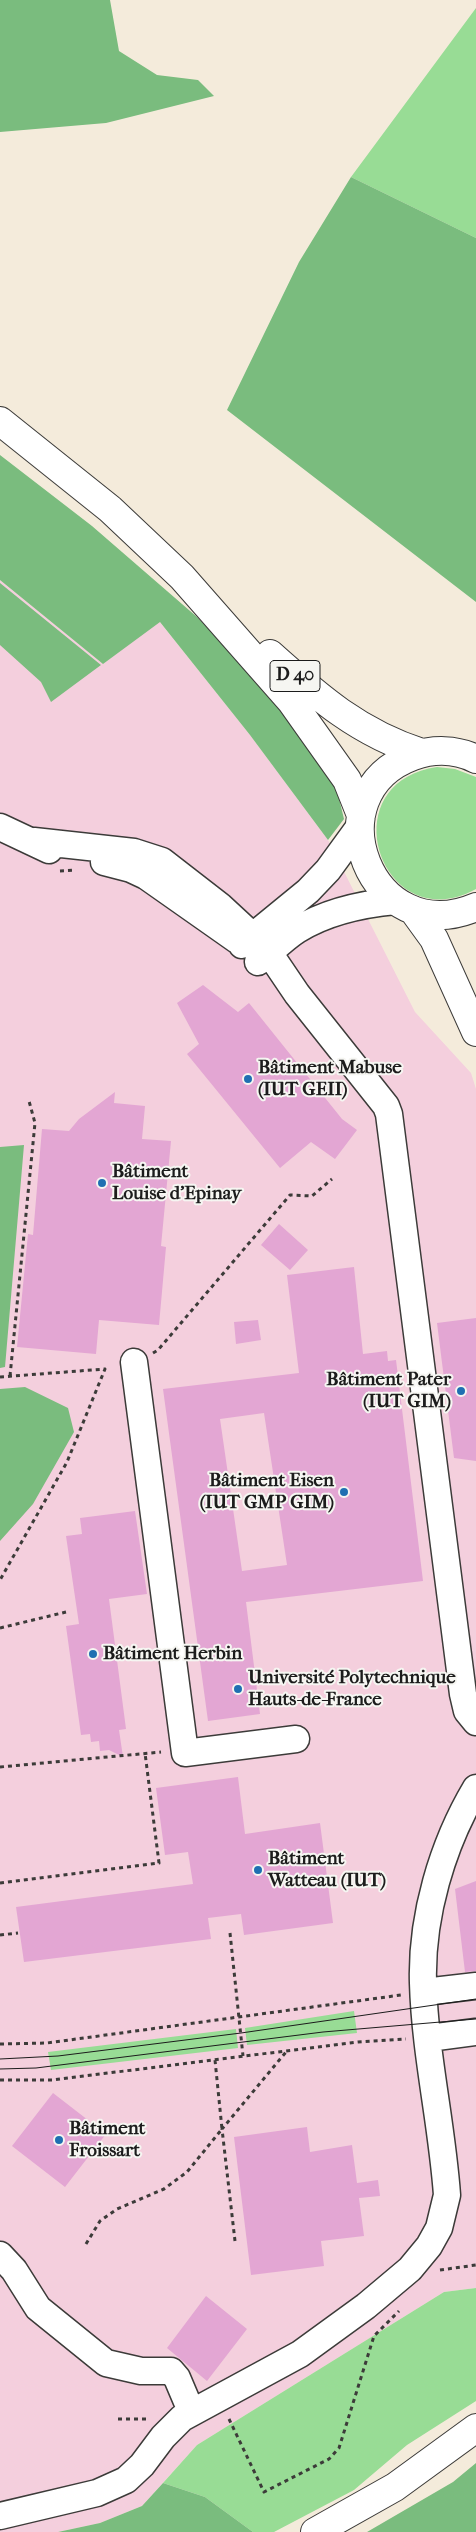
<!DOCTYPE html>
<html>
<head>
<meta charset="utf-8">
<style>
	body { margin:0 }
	canvas { display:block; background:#f4ebdb }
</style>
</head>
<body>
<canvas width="476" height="2532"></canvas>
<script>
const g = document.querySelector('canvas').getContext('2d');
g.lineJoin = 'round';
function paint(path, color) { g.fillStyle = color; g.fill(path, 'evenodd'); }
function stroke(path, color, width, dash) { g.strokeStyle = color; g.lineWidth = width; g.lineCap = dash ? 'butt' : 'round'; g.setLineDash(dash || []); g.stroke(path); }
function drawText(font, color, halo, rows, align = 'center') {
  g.font = font + ' "IM FELL French Canon",serif'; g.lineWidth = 4; g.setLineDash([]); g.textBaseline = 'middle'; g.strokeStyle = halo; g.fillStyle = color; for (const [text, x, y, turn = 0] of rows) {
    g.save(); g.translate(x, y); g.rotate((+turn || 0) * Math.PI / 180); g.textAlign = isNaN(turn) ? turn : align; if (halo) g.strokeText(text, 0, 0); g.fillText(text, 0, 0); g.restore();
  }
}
const built = new Path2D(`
	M0,580L103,664L159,621L250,735L328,840L415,1012L471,1073L476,1089V2288L444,2292L197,2445L142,2506L100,2523L58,2532H0Z`);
const green = new Path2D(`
	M476,8V238L351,177Z
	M437,767L455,769L476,777V889C382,941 328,783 437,767Z
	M354,2011L357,2033L247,2045L245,2028Z
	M236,2029L238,2048L51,2070L48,2052Z
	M476,2288V2401L407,2445L354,2490L274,2532H253L205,2497L163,2483L197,2445L444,2292Z`);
const forest = new Path2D(`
	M0,0H110L119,51L157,75L198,80L214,96L106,123L0,132Z
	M351,177L476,238V602L227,410L299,262Z
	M0,455L92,526L197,617L269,692L335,782L344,819L328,840L250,735L160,622L103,664L0,580Z
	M0,583L101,665L51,702L41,682L0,645Z
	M24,1145L5,1367L0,1368V1147Z
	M25,1387L68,1408L74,1432L33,1504L0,1541V1389Z
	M476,2463V2532H367L453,2482Z
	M163,2483L205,2497L253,2532H58L100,2523L142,2506Z`);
const building = new Path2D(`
	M203,985L238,1012L249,1003L342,1119L357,1130L335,1159L311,1142L280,1168L187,1054L199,1044L177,1003Z
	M115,1092L114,1103L145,1106L142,1139L171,1141L161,1246L166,1247L159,1325L99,1320L96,1354L17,1347L28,1234L33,1235L42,1129L69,1131L79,1119Z
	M279,1224L308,1250L290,1270L261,1245Z
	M354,1267L363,1354L387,1351L388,1361L396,1360L423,1581L246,1602L260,1714L208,1721L163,1389L299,1373L287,1275ZM264,1413L287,1565L242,1571L220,1419Z
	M476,1318V1461L454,1458L437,1323Z
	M258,1320L261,1340L236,1344L234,1322Z
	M135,1511L147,1594L109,1599L126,1729L119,1730L123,1757L109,1750L100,1751L99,1741L91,1742L90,1734L81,1735L66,1626L79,1624L66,1536L82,1534L80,1518Z
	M238,1777L245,1834L320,1823L333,1923L244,1935L241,1914L208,1918L211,1939L24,1962L16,1907L193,1884L188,1852L165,1855L156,1788Z
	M476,1881V1971L465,1972L455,1889Z
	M53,2093L106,2134L65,2187L12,2146Z
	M307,2127L310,2152L352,2145L357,2183L378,2180L380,2196L359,2198L364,2236L321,2241L324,2266L251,2275L234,2137Z
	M206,2296L247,2329L207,2381L167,2348Z`);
const path = new Path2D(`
	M60,871L76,870
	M153,1353L158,1350L290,1195L312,1196L332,1179
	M10,1376L35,1123L29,1101
	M0,1377L105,1369L67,1462L0,1580
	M0,1628L66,1612
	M0,1767L161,1752
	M0,1883L159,1863L145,1753
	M230,1933L243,2056
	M0,1935L18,1933
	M0,2044L47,2043L401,1995
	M0,2080H52L358,2042L406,2039
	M235,2241L222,2129L286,2052
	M86,2244L100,2221L117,2209L164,2189L187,2172L222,2129L215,2060
	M440,2270L476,2265
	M118,2419H147
	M229,2419L264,2492L329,2459L339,2448L374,2336L399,2311`);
const minor = new Path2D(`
	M0,827L49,850
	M34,841L134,852L162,861L220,906L260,943L274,960L297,994L386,1106L389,1114L463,1694L467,1711L476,1722
	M104,862L131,869L146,876L237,940
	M242,945L308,891L328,870L360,826
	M258,962C271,952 283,939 297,930C326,912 362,904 396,901
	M134,1362L185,1753L296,1739
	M424,1992L476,1986
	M429,2038L476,2032
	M0,2255L14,2270L38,2308L106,2363L141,2371H171L177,2378L191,2411
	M0,2516L97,2493L126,2480L142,2465L163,2437L182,2418L300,2354L366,2306L410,2269L429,2246L439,2228L447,2195C442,2124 425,2054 423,1983C421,1917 442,1845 476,1788`);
const major = new Path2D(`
	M0,421L110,509L182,577L291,701L347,780L361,815
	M270,654C319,698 359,733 422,753
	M476,759C456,749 433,749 413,756C310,794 371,952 476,907
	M413,910L434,939L476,1032
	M315,2532L395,2487L476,2428`);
const tram = new Path2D(`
	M0,2059L58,2056L241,2033L476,1999
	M0,2069L36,2068L323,2032L476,2019`);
const markers = [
	[248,1079,5,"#1f6fb2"],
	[102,1183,5,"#1f6fb2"],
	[461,1391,5,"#1f6fb2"],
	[344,1492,5,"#1f6fb2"],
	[93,1654,5,"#1f6fb2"],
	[238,1689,5,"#1f6fb2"],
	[258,1870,5,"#1f6fb2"],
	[59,2140,5,"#1f6fb2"]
];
const shields = [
	[295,676,50]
];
const shieldNames = [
	["D 40",295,676]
];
const poiNames = [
	["Bâtiment Mabuse",258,1068],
	["(IUT GEII)",258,1090],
	["Bâtiment",112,1172],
	["Louise d'Epinay",112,1194],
	["Bâtiment Pater",451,1380,"right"],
	["(IUT GIM)",451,1402,"right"],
	["Bâtiment Eisen",334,1481,"right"],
	["(IUT GMP GIM)",334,1503,"right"],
	["Bâtiment Herbin",103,1654],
	["Université Polytechnique",248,1678],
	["Hauts-de-France",248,1700],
	["Bâtiment",268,1859],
	["Watteau (IUT)",268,1881],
	["Bâtiment",69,2129],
	["Froissart",69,2151]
];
paint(built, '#f4cfdd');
paint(green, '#98dc95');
paint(forest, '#7abc7e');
paint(building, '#e3a6d3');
stroke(minor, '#3c3b39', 29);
stroke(major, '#3c3b39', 30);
stroke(path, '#3c3b39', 3, [4, 4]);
stroke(minor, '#fff', 26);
stroke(major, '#fff', 28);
stroke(tram, '#1c1c1c', 1);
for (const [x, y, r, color] of markers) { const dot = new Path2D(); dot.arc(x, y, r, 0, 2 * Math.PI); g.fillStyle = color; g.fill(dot); stroke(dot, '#f6f6f2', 2); }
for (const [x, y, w] of shields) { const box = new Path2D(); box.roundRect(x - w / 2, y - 15.5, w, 31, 4); g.fillStyle = '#f6f6f2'; g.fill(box); stroke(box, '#1c1c1c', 1); }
drawText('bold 18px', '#1c1c1c', null, shieldNames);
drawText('bold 19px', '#1c1c1c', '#f6f6f2', poiNames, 'left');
</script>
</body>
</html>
